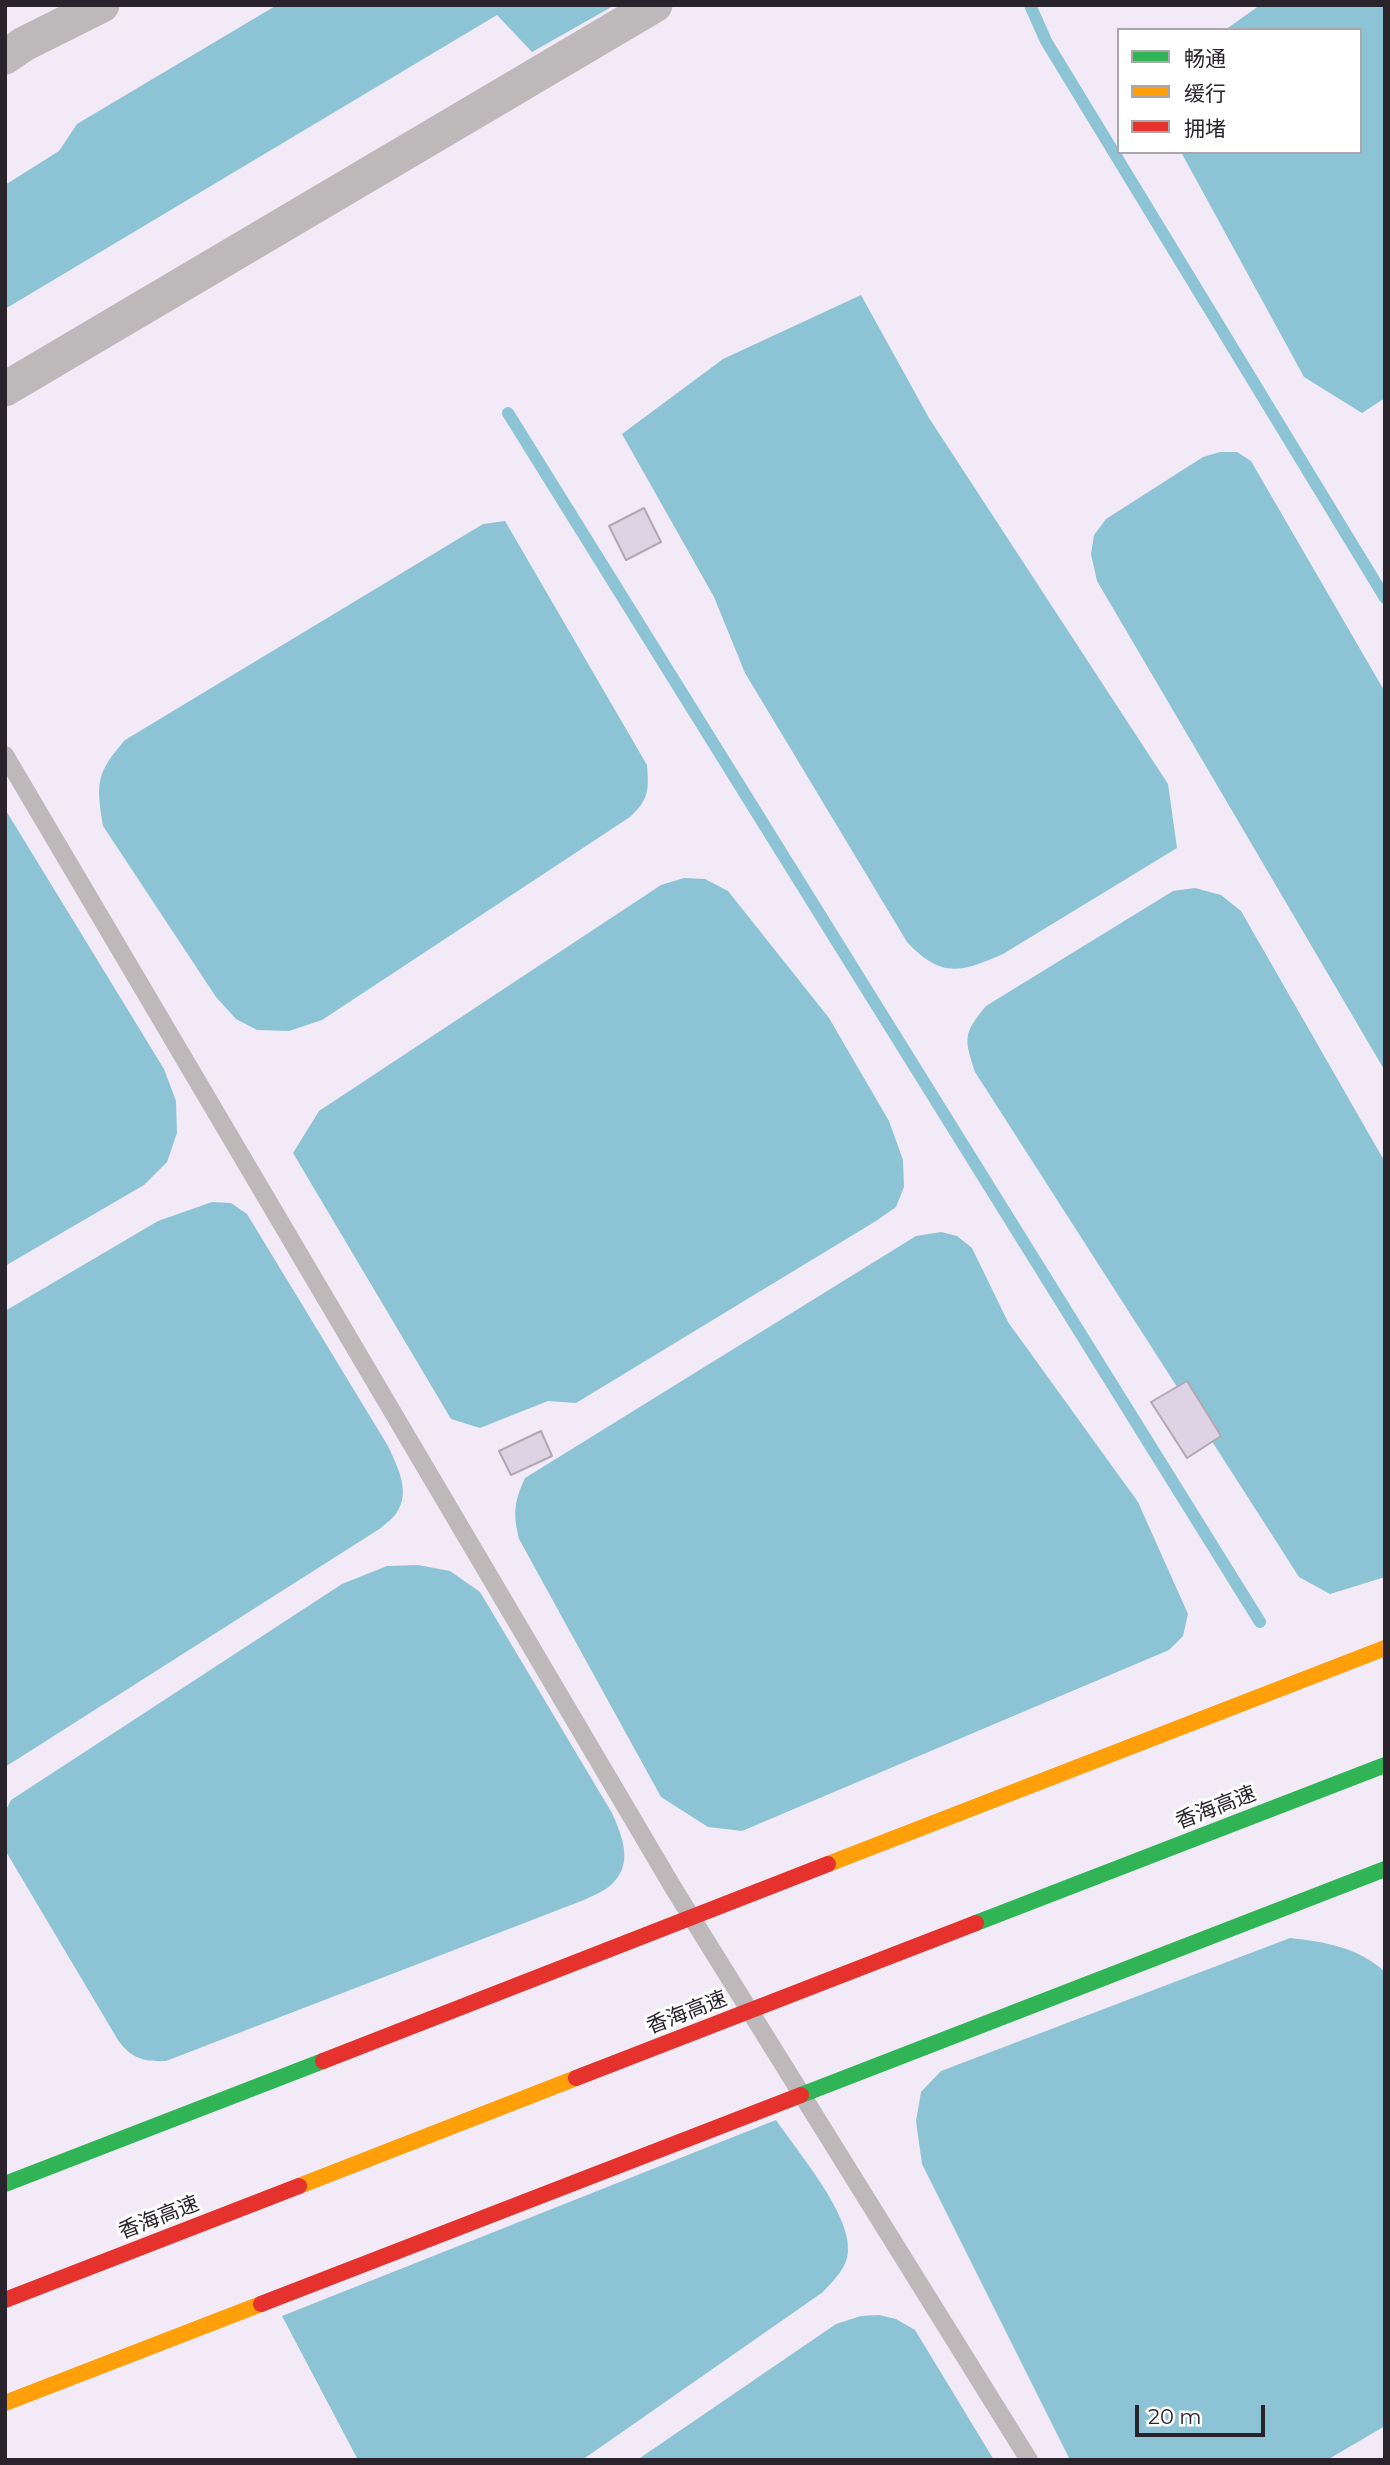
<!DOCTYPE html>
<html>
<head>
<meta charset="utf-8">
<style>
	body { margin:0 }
	#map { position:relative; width:1390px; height:2465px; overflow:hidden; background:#f3eaf7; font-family:Montserrat,"Noto Sans SC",sans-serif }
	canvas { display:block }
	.frame { position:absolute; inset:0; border:7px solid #29232c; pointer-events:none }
	.legend { position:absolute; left:1117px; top:28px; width:245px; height:126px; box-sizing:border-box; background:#fff; border:2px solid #a9a7ab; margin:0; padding:9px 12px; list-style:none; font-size:21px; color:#29232c }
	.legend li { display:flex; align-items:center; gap:14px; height:35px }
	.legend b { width:35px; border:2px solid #a9a7ab }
	.scale { position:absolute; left:1135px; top:2405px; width:130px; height:32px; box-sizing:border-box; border:4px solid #29232c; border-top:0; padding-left:9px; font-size:21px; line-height:24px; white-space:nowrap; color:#29232c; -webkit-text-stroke:5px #fff; paint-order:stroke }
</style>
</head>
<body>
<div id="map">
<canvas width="1390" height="2465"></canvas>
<div class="frame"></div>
<ul class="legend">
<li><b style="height:9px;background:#30b455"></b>畅通</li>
<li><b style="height:9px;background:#ff9f0a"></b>缓行</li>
<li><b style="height:9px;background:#e5322d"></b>拥堵</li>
</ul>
<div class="scale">20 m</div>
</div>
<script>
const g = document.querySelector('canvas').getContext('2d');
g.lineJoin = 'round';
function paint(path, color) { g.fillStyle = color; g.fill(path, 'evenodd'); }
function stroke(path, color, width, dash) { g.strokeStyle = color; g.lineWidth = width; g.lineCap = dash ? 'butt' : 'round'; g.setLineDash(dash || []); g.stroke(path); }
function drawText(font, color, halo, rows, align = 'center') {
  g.font = font + ' Montserrat,"Noto Sans SC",sans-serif'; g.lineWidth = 6; g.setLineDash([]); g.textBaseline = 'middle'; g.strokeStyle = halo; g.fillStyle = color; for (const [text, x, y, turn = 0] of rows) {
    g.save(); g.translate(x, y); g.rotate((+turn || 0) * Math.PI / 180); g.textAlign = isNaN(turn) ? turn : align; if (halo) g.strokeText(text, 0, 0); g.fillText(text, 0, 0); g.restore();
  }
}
const water = new Path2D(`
	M277,5H615L532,52L497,15L5,309V185L59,151L77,124Z
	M1260,5H1385V398L1362,413L1304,377L1181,152H1360V30H1225Z
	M861,295L929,418L1168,784L1177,848L1003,954C960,973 941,978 907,942L745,673L714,597L622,434L723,359Z
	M1220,452H1237L1251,461L1385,692V1071L1097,581L1091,554L1094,535L1106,519L1203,457Z
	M505,521L647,765C649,791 649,799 630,817L322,1020L289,1031L257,1030L236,1019L216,997L103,826C96,783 96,773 125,740L483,524Z
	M5,809L164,1069L176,1101L177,1133L167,1162L144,1185L5,1266Z
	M684,878L705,879L728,891L829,1018L889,1121L903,1160L904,1187L896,1207L876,1221L576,1403L548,1401L480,1428L451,1419L293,1153L319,1111L661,885Z
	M1195,888L1221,895L1241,911L1385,1162V1577L1330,1594L1299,1577L975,1072C964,1038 963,1034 986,1006L1173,891Z
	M212,1202L231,1203L247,1214L388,1446C397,1466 411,1491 397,1512C394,1518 386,1523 381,1528L5,1767V1311L158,1221Z
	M941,1232L957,1236L972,1248L1008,1322L1138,1502L1188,1614L1183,1636L1169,1650L742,1831L708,1827L661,1797L519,1539C513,1513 514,1502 525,1478L916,1236Z
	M418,1565L450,1571L480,1592L612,1813C622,1836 634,1863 612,1884C605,1891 592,1896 584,1900L166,2061C143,2062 131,2058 118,2040L5,1850V1812L11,1800L342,1584L387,1566Z
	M1290,1938C1325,1942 1358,1947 1385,1972V2426L1327,2460H1070L922,2164L916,2121L921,2092L941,2071Z
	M776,2120C797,2151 851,2214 848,2251C847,2268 834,2280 823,2292L582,2460H358L282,2316Z
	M879,2315L896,2319L915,2330L994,2460H637L836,2324L861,2316Z`);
const stream = new Path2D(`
	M1030,5L1046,41L1385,598
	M508,413L1260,1622`);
const building = new Path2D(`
	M644,508L661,542L626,560L609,526Z
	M1187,1381L1221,1436L1187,1458L1151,1402Z
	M541,1431L552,1456L511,1475L499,1451Z`);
const lane = new Path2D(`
	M5,755L674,1889L1029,2460`);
const street = new Path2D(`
	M5,57L24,44L102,5
	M5,389L655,5`);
const fast = new Path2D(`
	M5,2184L323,2061`);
const slow = new Path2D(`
	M828,1864L1385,1648`);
const jam = new Path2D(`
	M323,2061L828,1864`);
const fastBridge = new Path2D(`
	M976,1923L1385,1765
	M801,2095L1385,1869`);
const slowBridge = new Path2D(`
	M299,2186L576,2078
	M5,2403L261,2304`);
const jamBridge = new Path2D(`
	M576,2078L976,1923
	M5,2300L299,2186
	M261,2304L801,2095`);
const streetNames = [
	["香海高速",1216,1808,-21],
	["香海高速",687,2013,-21],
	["香海高速",159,2218,-21]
];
paint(water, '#8dc4d5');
stroke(stream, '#8dc4d5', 12);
paint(building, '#ded3e4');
stroke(building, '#b0a9b4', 2);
stroke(lane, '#bdb8ba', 18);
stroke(street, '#bdb8ba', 35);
stroke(fast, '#30b455', 16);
stroke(slow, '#ff9f0a', 16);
stroke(jam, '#e5322d', 16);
stroke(fastBridge, '#30b455', 16);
stroke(slowBridge, '#ff9f0a', 16);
stroke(jamBridge, '#e5322d', 16);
drawText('21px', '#29232c', '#fff', streetNames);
</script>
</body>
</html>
